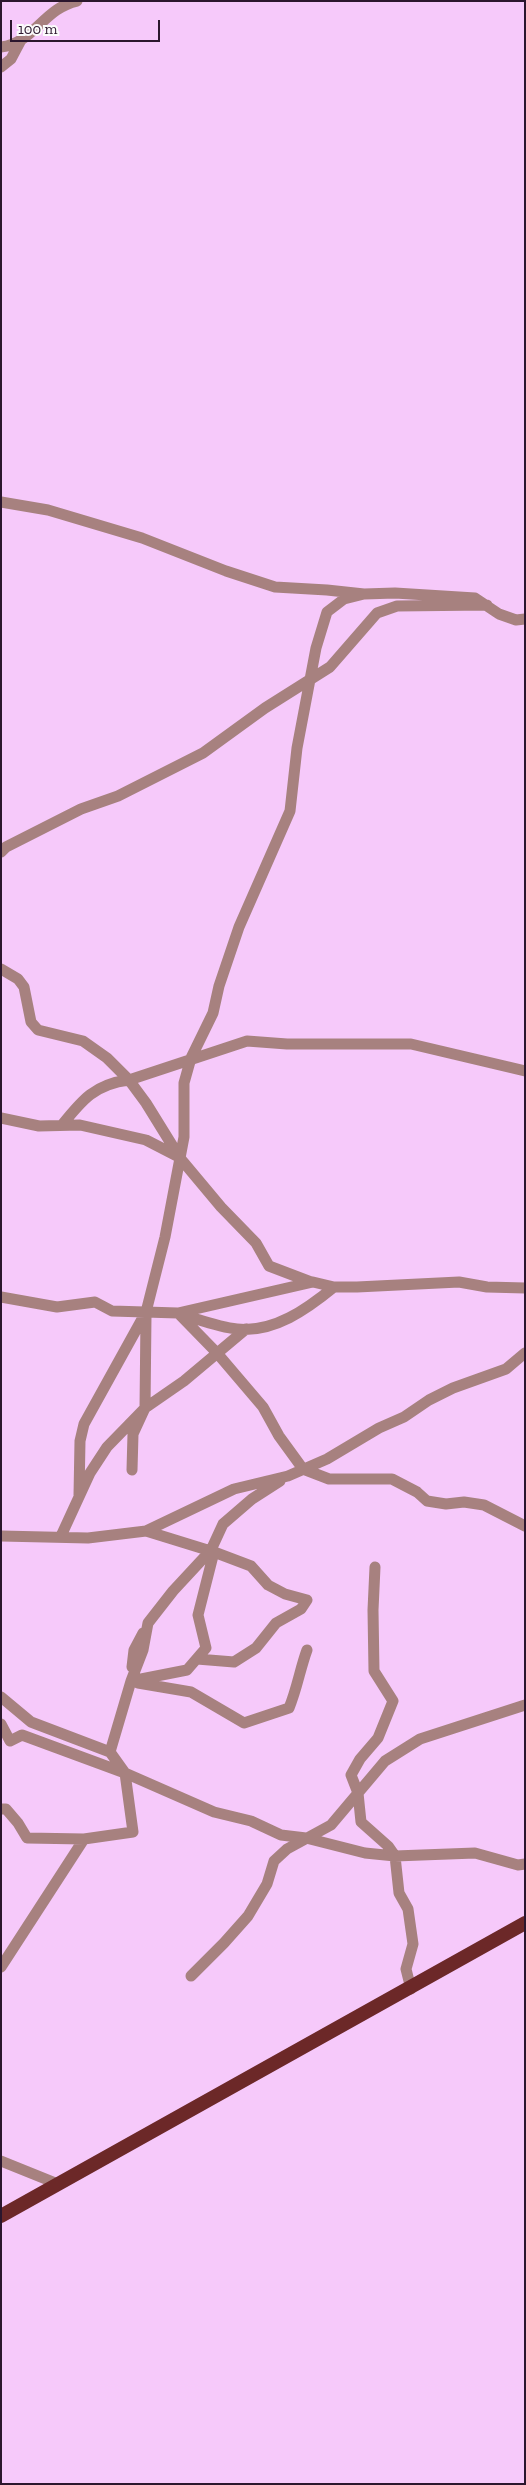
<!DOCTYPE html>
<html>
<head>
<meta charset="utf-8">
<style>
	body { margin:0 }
	#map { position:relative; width:526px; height:2485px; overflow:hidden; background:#f6c9fa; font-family:"Zilla Slab",serif }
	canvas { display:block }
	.frame { position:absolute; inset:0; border:2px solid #2b162d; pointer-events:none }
	.scale { position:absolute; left:10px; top:20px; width:150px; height:22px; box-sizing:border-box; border:2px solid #2b162d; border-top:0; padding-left:6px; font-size:15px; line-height:18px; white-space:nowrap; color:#2b162d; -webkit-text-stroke:4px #fbfbfb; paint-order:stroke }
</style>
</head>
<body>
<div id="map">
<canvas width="526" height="2485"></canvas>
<div class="frame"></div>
<div class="scale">100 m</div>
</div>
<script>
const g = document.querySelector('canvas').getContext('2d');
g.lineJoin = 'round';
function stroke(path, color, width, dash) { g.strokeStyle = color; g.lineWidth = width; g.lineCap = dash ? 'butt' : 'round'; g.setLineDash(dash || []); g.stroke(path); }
const minor = new Path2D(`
	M1,47C33,44 44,8 77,1
	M1,67L11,59L20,42
	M1,502L48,510L142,538L226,571L275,587L327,590L364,594L395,593L475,598L499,614L516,620L525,619
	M1,852L6,847L81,809L118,796L203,753L265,708L330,667L377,613L397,606L487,605
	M1,969L18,979L24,987L31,1022L38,1030L83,1041L107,1058L129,1080L146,1103L180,1158L221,1207L256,1243L269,1266L311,1282
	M1,1118L39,1126L80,1125L146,1140L179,1157
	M62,1125C82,1100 95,1084 129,1080L247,1041L287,1044H411L525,1071
	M1,1297L57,1307L95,1302L112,1311L178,1313L313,1282L334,1287H357L459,1282L487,1287L525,1288
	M178,1313L217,1353L263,1407L279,1436L303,1469L329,1479H392L417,1492L427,1501L446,1504L464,1502L484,1505L525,1526
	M180,1314C198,1319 218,1327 237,1329C274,1333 307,1309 334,1287
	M132,1470L133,1434L145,1408L146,1316
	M79,1495L80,1441L84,1424L146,1312L165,1237L184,1137V1083L191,1058L213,1013L219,986L239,927L290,811L297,748L316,648L327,612L344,599L364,594
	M1,1536L88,1538L146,1531L234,1489L288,1476L327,1459L379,1428L404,1417L429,1400L453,1388L506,1369L525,1353
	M61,1536L90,1473L107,1447L145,1408L184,1381L246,1329
	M375,1567L373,1610L374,1671L393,1701L378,1738L360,1759L351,1775L358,1793L361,1822L388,1846L395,1856L399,1893L408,1909L413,1944L406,1969L411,1989
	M197,1659L234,1662L256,1648L276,1623L301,1609L307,1600L285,1594L268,1585L251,1566L214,1552
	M132,1667L134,1650L143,1633
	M131,1681L143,1650L148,1623L173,1591L211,1550L223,1524L252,1499L280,1481
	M138,1683L191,1692L244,1723L289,1708C297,1689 300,1669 307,1650
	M1,1697L31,1722L110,1752
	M1,1724L10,1741L22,1735L125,1773L214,1812L251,1821L281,1835L306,1838L365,1853L395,1856L475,1853L518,1865L525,1864
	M1,1809H6L18,1823L27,1838L84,1839
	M1,1967L84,1839L133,1832L125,1773L110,1752L131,1681L187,1670L206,1648L198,1615L214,1552L146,1531
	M191,1976L224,1943L248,1916L267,1884L274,1861L287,1849L331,1825L385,1761L420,1739L525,1705
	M1,2161L58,2184`);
const trunk = new Path2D(`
	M1,2216L525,1923`);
stroke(minor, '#a7817f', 11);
stroke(trunk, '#6c2828', 14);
</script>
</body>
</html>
